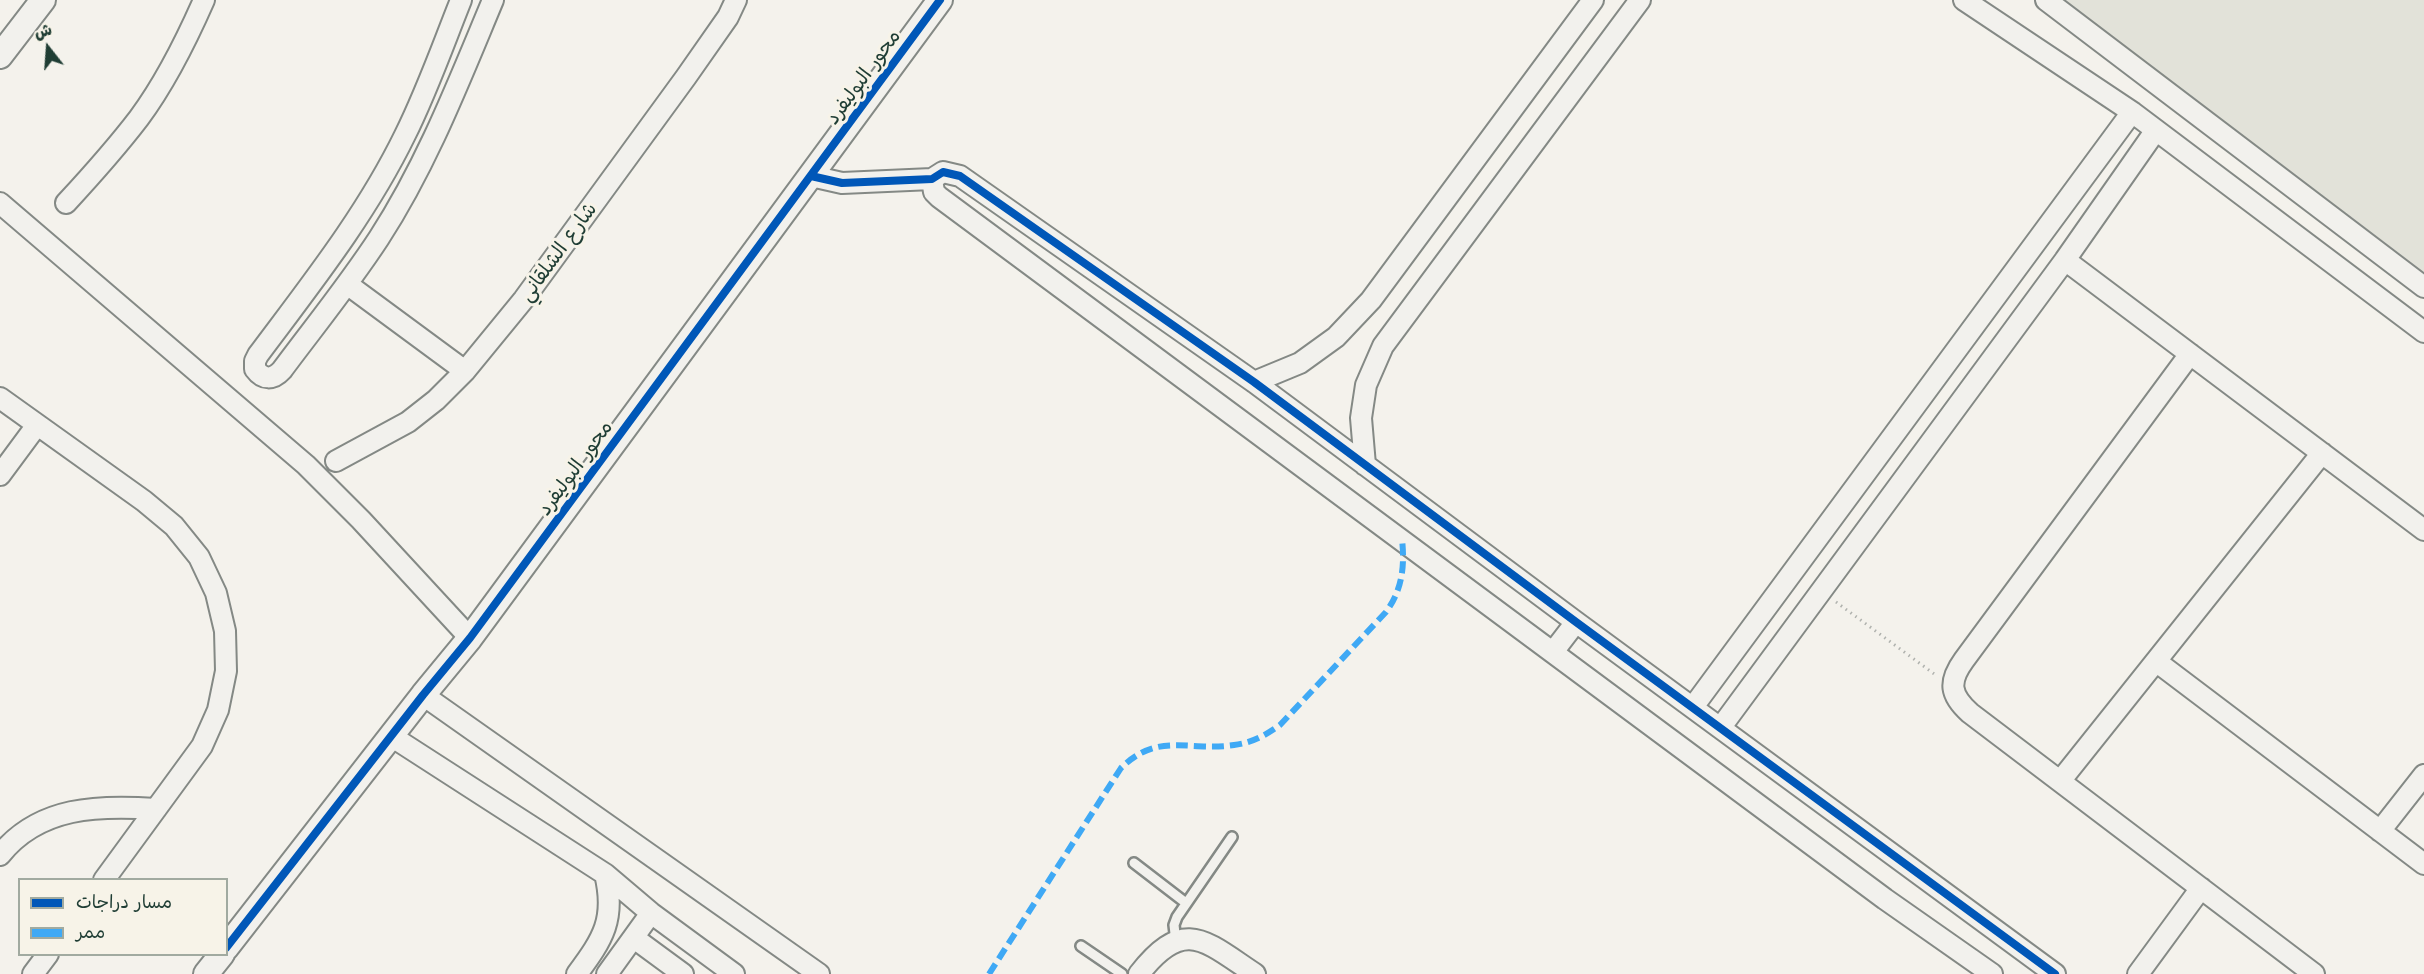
<!DOCTYPE html>
<html>
<head>
<meta charset="utf-8">
<style>
	body { margin:0 }
	#map { position:relative; width:2424px; height:974px; overflow:hidden; background:#f4f2ec; font-family:Mali,"Playpen Sans Arabic",sans-serif }
	canvas { display:block }
	.legend { position:absolute; left:18px; top:878px; width:210px; height:78px; box-sizing:border-box; background:#f7f3e8; border:2px solid #a1aaa0; margin:0; padding:8px 10px; list-style:none; font-size:18px; color:#1f3d34 }
	.legend li { display:flex; align-items:center; gap:12px; height:30px }
	.legend b { width:30px; border:2px solid #a1aaa0 }
	.north { position:absolute; left:18px; top:18px; width:60px; height:60px; -webkit-text-stroke:4px #f7f3e8; paint-order:stroke; rotate:343deg; font-size:16px; font-weight:700; line-height:24px; text-align:center; color:#1f3d34 }
	.north::after { content:''; display:block; margin:auto; width:21px; height:27px; background:#1f3d34; clip-path:polygon(50% 0,100% 100%,50% 72%,0 100%) }
</style>
</head>
<body>
<div id="map">
<canvas width="2424" height="974"></canvas>
<ul class="legend">
<li><b style="height:8px;background:#0057b8"></b>مسار دراجات</li>
<li><b style="height:8px;background:#3fa9f5"></b>ممر</li>
</ul>
<div class="north">ش</div>
</div>
<script>
const g = document.querySelector('canvas').getContext('2d');
g.lineJoin = 'round';
function paint(path, color) { g.fillStyle = color; g.fill(path, 'evenodd'); }
function stroke(path, color, width, dash) { g.strokeStyle = color; g.lineWidth = width; g.lineCap = dash ? 'butt' : 'round'; g.setLineDash(dash || []); g.stroke(path); }
function drawText(font, color, halo, rows, align = 'center') {
  g.font = font + ' Mali,"Playpen Sans Arabic",sans-serif'; g.lineWidth = 6; g.setLineDash([]); g.textBaseline = 'middle'; g.strokeStyle = halo; g.fillStyle = color; for (const [text, x, y, turn = 0] of rows) {
    g.save(); g.translate(x, y); g.rotate((+turn || 0) * Math.PI / 180); g.textAlign = isNaN(turn) ? turn : align; if (halo) g.strokeText(text, 0, 0); g.fillText(text, 0, 0); g.restore();
  }
}
const green = new Path2D(`
	M2063,0H2424V272Z`);
const path = new Path2D(`
	M1836,602L1937,676`);
const service = new Path2D(`
	M1134,863L1186,903
	M1176,942L1174,925L1177,917L1232,837
	M1081,946L1122,974`);
const minor = new Path2D(`
	M461,0C443,45 427,91 405,135C366,215 311,284 258,355L255,361V369C263,380 273,380 282,370C314,327 349,284 379,238C427,164 459,81 493,0
	M1964,0L2132,112L2424,332
	M2046,0L2424,287
	M811,176L842,183L932,179L943,172L960,176L1254,382L1576,622L2055,974
	M932,179L934,192L939,197L1885,899L1992,974
	M0,203L306,465L361,520L470,638
	M66,203C91,176 116,148 139,118C165,83 186,41 204,0
	M2065,260L2424,530
	M347,284L465,371
	M2190,354L1964,660C1948,682 1950,695 1970,713L2314,974
	M1254,382L1300,363L1336,337L1371,300L1593,0
	M0,398L144,501L174,526L199,557L216,593L225,631L226,671L218,710L202,746L104,880
	M336,461L408,422L436,400L465,371L524,299L686,77L728,17L736,0
	M1365,465L1361,418L1366,385L1383,346L1640,0
	M0,475L37,425
	M1553,652L1576,622
	M2157,662L2424,864
	M423,695L819,974
	M1693,707L2132,112
	M1721,727L2065,260L2156,130
	M391,736L605,874L651,913L734,974
	M2061,780L2322,453
	M2380,831L2424,775
	M0,855C39,806 99,805 156,809
	M634,938L683,974
	M33,974L48,954
	M577,974C603,939 616,919 605,874
	M607,974L651,913
	M1139,974C1184,916 1205,941 1255,974
	M2138,974L2201,888`);
const tertiary = new Path2D(`
	M0,56L43,0
	M226,948L423,695L470,638L940,0
	M206,974L222,954`);
const quiet = new Path2D(`
	M989,974L1121,768C1159,731 1189,752 1234,745C1252,743 1266,735 1280,725L1386,612C1402,590 1405,567 1402,539`);
const cycleway = new Path2D(`
	M811,176L842,183L932,179L943,172L960,176L1254,382L1576,622L2055,974
	M226,948L423,695L470,638L940,0`);
const streetNames = [
	["محور البوليفرد",863,77,-54],
	["شارع الشلقاني",558,252,-54],
	["محور البوليفرد",575,468,-54]
];
paint(green, '#e2e2d9');
stroke(service, '#848985', 14);
stroke(minor, '#848985', 24);
stroke(tertiary, '#848985', 28);
stroke(path, '#b0b2ae', 3, [1.5, 4.5]);
stroke(service, '#f2f1ed', 9);
stroke(minor, '#f2f1ed', 20);
stroke(tertiary, '#f2f1ed', 24);
stroke(quiet, '#3fa9f5', 6, [12, 6]);
stroke(cycleway, '#0057b8', 8);
drawText('20px', '#1f3d34', '#f7f3e8', streetNames);
</script>
</body>
</html>
